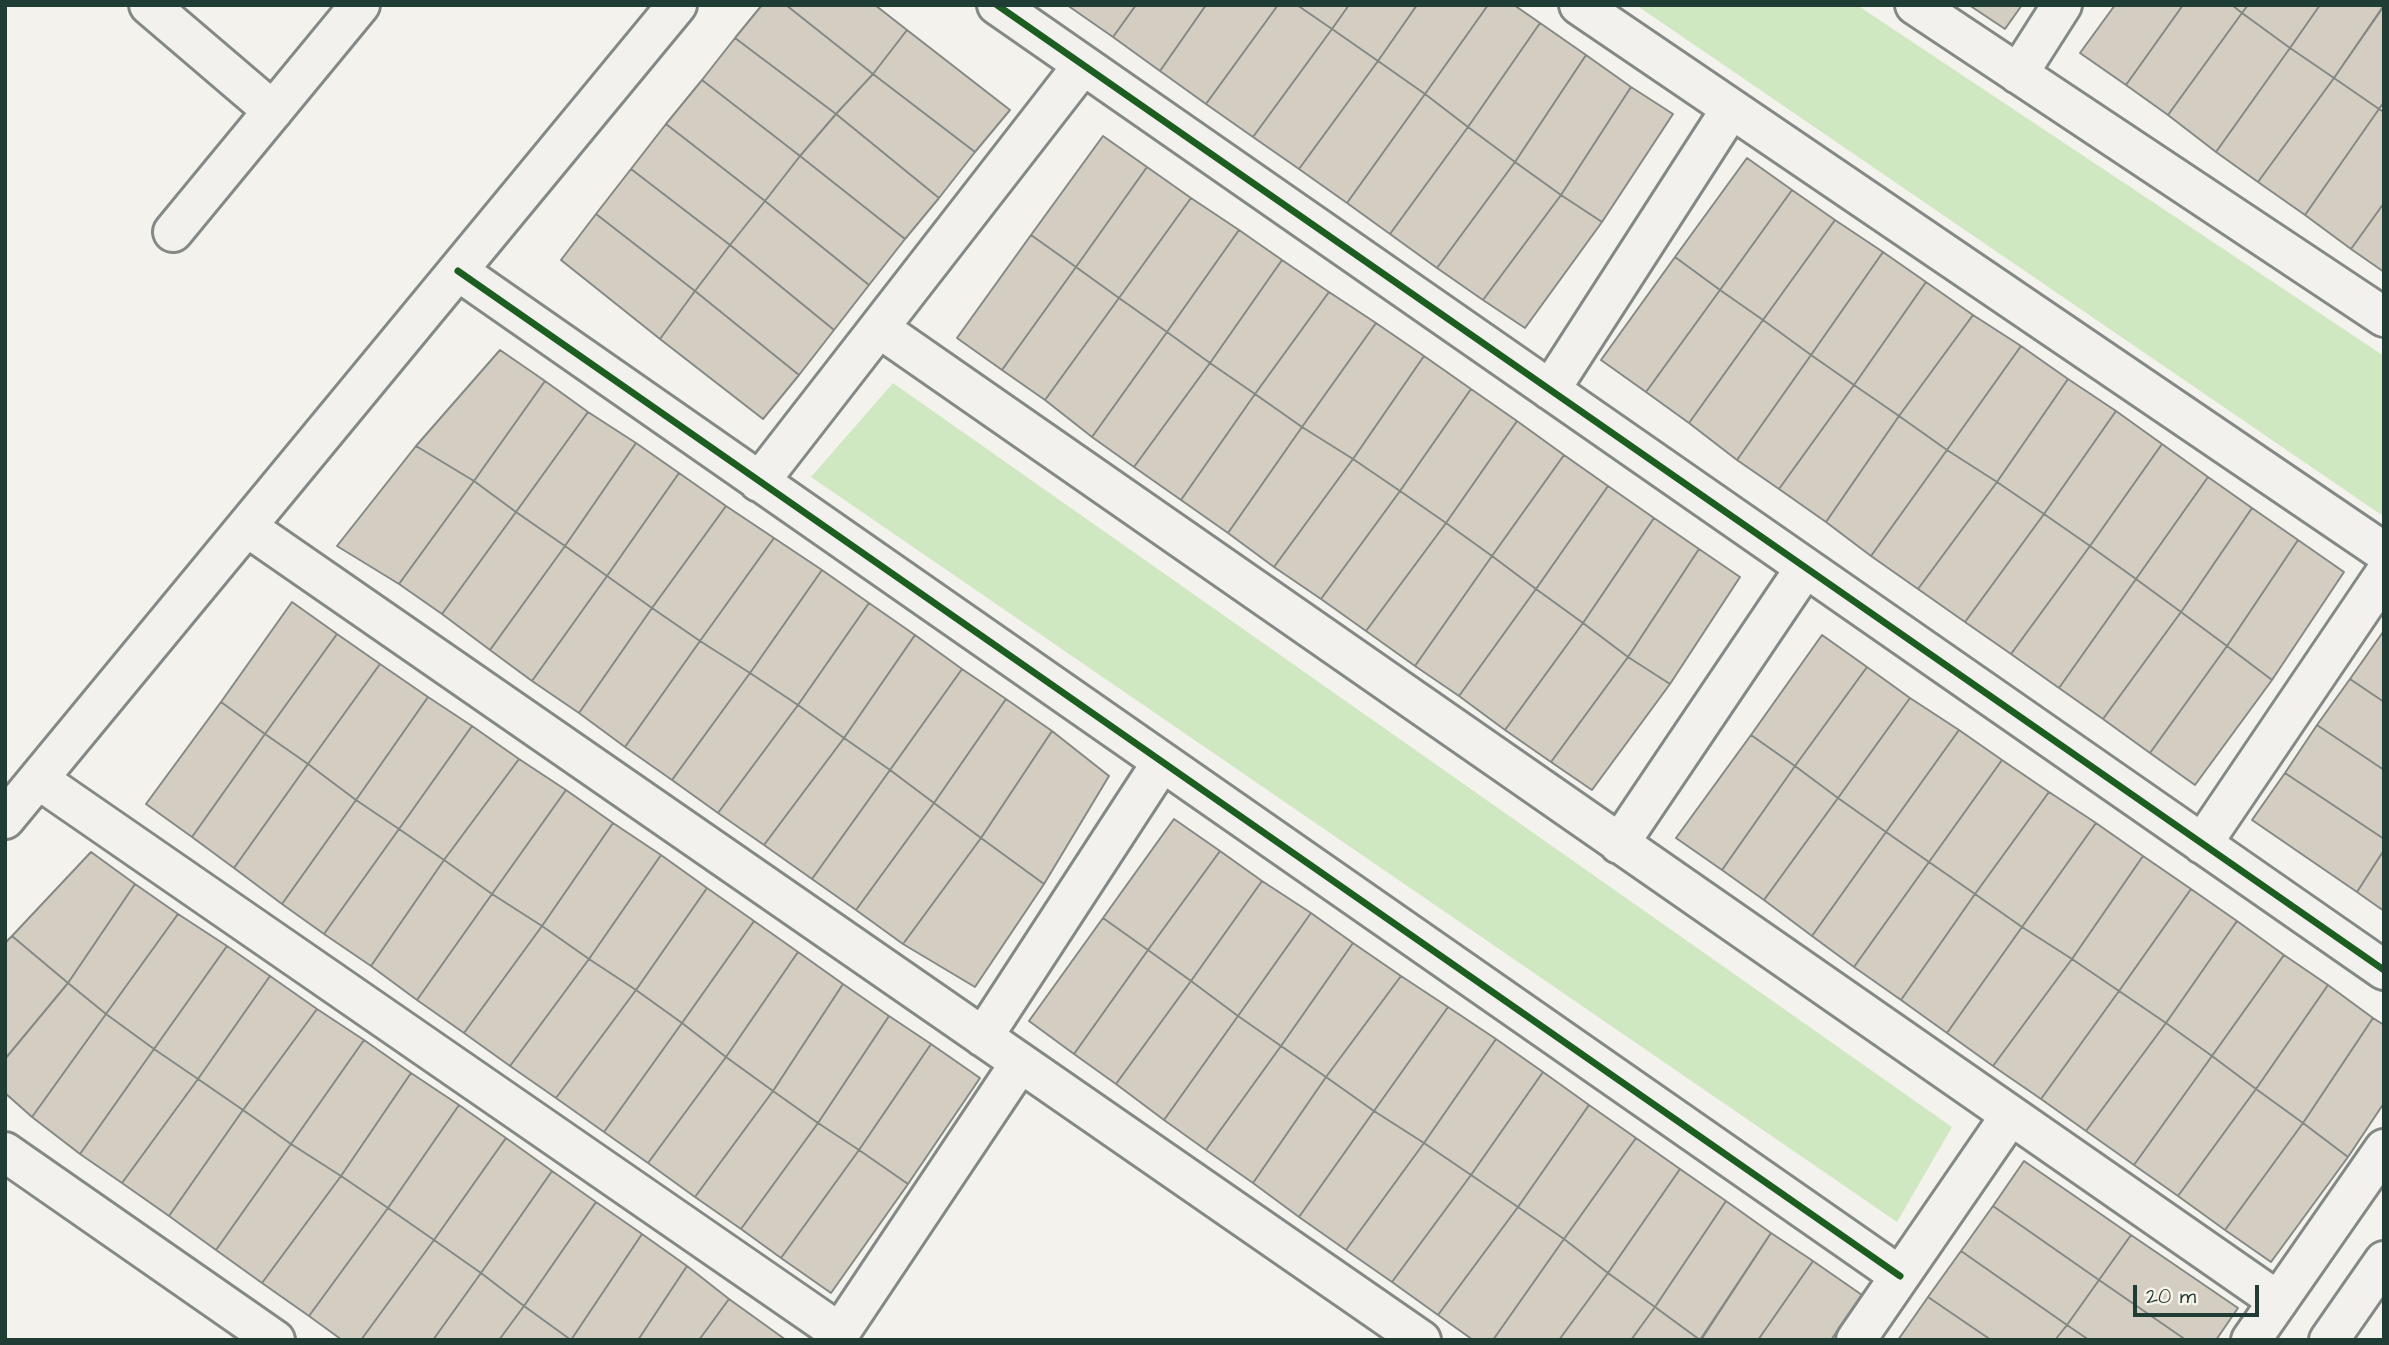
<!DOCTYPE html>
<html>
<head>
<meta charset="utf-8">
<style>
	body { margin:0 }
	#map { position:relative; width:2389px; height:1345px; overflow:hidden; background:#f4f2ec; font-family:"Architects Daughter",sans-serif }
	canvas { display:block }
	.frame { position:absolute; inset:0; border:7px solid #1f3d34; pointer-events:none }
	.scale { position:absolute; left:2133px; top:1285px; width:126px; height:32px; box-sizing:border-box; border:4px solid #1f3d34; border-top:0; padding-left:9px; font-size:21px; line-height:24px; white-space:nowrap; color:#1f3d34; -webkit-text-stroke:5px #f7f3e8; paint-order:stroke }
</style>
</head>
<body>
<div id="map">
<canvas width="2389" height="1345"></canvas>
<div class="frame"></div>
<div class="scale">20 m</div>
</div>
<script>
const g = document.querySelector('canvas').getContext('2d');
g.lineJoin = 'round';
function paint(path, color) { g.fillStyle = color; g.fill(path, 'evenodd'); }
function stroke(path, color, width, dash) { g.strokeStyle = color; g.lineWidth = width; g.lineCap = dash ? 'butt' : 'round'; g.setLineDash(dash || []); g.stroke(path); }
const green = new Path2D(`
	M1636,5H1857L2384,356L2383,516Z
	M893,383L1952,1127L1897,1222L811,477Z`);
const building = new Path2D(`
	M762,5H786L873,74L836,114L735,38Z
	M786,5H875L907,30L873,74Z
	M1067,5H1136L1113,37Z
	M1136,5H1206L1160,71L1113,37Z
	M1206,5H1278L1206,104L1160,71Z
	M1278,5H1297L1332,29L1253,137L1206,104Z
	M1297,5H1349L1332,29Z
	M1349,5H1417L1378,61L1332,29Z
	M1417,5H1488L1425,94L1378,61Z
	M1488,5H1514L1540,23L1468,127L1425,94Z
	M1969,5H2022L2005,29Z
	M2115,5H2183L2126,85L2080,53Z
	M2183,5H2232L2242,13L2168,115L2126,85Z
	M2232,5H2248L2242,13Z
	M2248,5H2320L2290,48L2242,13Z
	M2320,5H2384L2334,78L2290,48Z
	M2384,6V102L2379,109L2334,78Z
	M2242,13L2290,48L2216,152L2168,115Z
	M1540,23L1586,55L1515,162L1468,127Z
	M1332,29L1378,61L1299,169L1253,137Z
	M907,30L1010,110L975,152L873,74Z
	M735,38L836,114L800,156L702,80Z
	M2290,48L2334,78L2258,182L2216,152Z
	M1586,55L1631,87L1561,195L1515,162Z
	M1378,61L1425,94L1347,203L1299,169Z
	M873,74L975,152L939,198L836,114Z
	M2334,78L2379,109L2305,215L2258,182Z
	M702,80L800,156L765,201L666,124Z
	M1631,87L1673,114L1602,222L1561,195Z
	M1425,94L1468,127L1390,234L1347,203Z
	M2379,109L2384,112V203L2351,249L2305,215Z
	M836,114L939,198L905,239L800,156Z
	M666,124L765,201L730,245L631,169Z
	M1468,127L1515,162L1437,268L1390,234Z
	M1103,136L1147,167L1076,267L1031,235Z
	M800,156L905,239L869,285L765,201Z
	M1747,158L1792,190L1720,290L1675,257Z
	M1515,162L1561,195L1483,300L1437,268Z
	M1147,167L1191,198L1119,298L1076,267Z
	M631,169L730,245L695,291L596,214Z
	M1792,190L1835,220L1763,320L1720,290Z
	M1561,195L1602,222L1525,328L1483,300Z
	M1191,198L1239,230L1167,332L1119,298Z
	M765,201L869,285L834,330L730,245Z
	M2384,203V272L2351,249Z
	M596,214L695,291L660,339L561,260Z
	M1835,220L1883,252L1811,355L1763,320Z
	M1239,230L1282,260L1210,363L1167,332Z
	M1031,235L1076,267L1002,370L957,338Z
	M730,245L834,330L799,375L695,291Z
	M1883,252L1926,282L1854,385L1811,355Z
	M1675,257L1720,290L1646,392L1601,360Z
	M1282,260L1329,292L1255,394L1210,363Z
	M1076,267L1119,298L1045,400L1002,370Z
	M1926,282L1973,315L1899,416L1854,385Z
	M1720,290L1763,320L1689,423L1646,392Z
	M695,291L799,375L763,419L660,339Z
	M1329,292L1376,323L1302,427L1255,394Z
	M1119,298L1167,332L1092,437L1045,400Z
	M1973,315L2021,346L1947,450L1899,416Z
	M1763,320L1811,355L1737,460L1689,423Z
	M1376,323L1424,356L1353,459L1302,427Z
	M1167,332L1210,363L1134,467L1092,437Z
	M2021,346L2068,379L1997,482L1947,450Z
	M500,350L545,381L474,481L416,446Z
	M1811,355L1854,385L1779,489L1737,460Z
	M1424,356L1471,389L1400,491L1353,459Z
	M1210,363L1255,394L1181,500L1134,467Z
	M2068,379L2116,411L2044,514L1997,482Z
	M545,381L588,412L516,512L474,481Z
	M1854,385L1899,416L1826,522L1779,489Z
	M1471,389L1517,421L1446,523L1400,491Z
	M1255,394L1302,427L1228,533L1181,500Z
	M2116,411L2162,444L2090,546L2044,514Z
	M588,412L636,443L565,546L516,512Z
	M1899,416L1947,450L1871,556L1826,522Z
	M1517,421L1564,455L1492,556L1446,523Z
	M1302,427L1353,459L1274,567L1228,533Z
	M636,443L679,473L607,576L565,546Z
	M2162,444L2208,477L2136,579L2090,546Z
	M416,446L474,481L399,584L337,546Z
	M1947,450L1997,482L1918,589L1871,556Z
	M1564,455L1608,486L1536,589L1492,556Z
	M1353,459L1400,491L1321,599L1274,567Z
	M679,473L726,506L652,608L607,576Z
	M2208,477L2252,508L2181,612L2136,579Z
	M474,481L516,512L442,614L399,584Z
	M1997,482L2044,514L1965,622L1918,589Z
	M1608,486L1654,518L1583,623L1536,589Z
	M1400,491L1446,523L1366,631L1321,599Z
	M726,506L774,538L700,641L652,608Z
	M2252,508L2298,540L2227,646L2181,612Z
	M516,512L565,546L490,650L442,614Z
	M2044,514L2090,546L2011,654L1965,622Z
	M1654,518L1699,549L1628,657L1583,623Z
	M1446,523L1492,556L1415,666L1366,631Z
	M774,538L822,570L750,673L700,641Z
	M2298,540L2344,572L2272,680L2227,646Z
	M565,546L607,576L532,681L490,650Z
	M2090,546L2136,579L2059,688L2011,654Z
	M1699,549L1740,577L1670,684L1628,657Z
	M1492,556L1536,589L1459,696L1415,666Z
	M822,570L869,603L798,705L750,673Z
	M607,576L652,608L579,713L532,681Z
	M2136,579L2181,612L2103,719L2059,688Z
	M1536,589L1583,623L1505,730L1459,696Z
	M292,602L337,634L265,734L221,702Z
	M869,603L915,635L844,738L798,705Z
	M652,608L700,641L625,747L579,713Z
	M2181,612L2227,646L2150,753L2103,719Z
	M1583,623L1628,657L1551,762L1505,730Z
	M2383,632H2384V702L2350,679Z
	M337,634L380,664L308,764L265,734Z
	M915,635L962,669L890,770L844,738Z
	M1822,635L1867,667L1795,766L1751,735Z
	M700,641L750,673L672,780L625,747Z
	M2227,646L2272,680L2195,785L2150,753Z
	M1628,657L1670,684L1592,790L1551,762Z
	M380,664L428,697L356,800L308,764Z
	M1867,667L1910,698L1838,798L1795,766Z
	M962,669L1006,699L934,803L890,770Z
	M750,673L798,705L718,813L672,780Z
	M2350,679L2384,702V770L2317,725Z
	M428,697L472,726L399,829L356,800Z
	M1910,698L1959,730L1886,832L1838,798Z
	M1006,699L1052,731L981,838L934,803Z
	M221,702L265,734L192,837L146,804Z
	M798,705L844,738L764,845L718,813Z
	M2317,725L2384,770V839L2285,773Z
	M472,726L519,759L444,860L399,829Z
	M1959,730L2002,760L1929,862L1886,832Z
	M1052,731L1109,776L1044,884L981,838Z
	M265,734L308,764L234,868L192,837Z
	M1751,735L1795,766L1722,870L1676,838Z
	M844,738L890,770L812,879L764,845Z
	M519,759L566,790L492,894L444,860Z
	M2002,760L2049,792L1975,894L1929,862Z
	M308,764L356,800L282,904L234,868Z
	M1795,766L1838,798L1764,900L1722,870Z
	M890,770L934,803L856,910L812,879Z
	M2285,773L2384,839V850L2357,892L2252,820Z
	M566,790L613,823L542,926L492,894Z
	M2049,792L2096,823L2022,927L1975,894Z
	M1838,798L1886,832L1812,936L1764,900Z
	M356,800L399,829L324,934L282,904Z
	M934,803L981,838L903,944L856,910Z
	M1174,819L1220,851L1148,950L1103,918Z
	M613,823L661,855L589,959L542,926Z
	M2096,823L2143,856L2072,959L2022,927Z
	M399,829L444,860L371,966L324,934Z
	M1886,832L1929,862L1854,967L1812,936Z
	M981,838L1044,884L975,987L903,944Z
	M2384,850V911L2357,892Z
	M1220,851L1262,881L1191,981L1148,950Z
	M91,852L135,884L68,983L12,936Z
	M661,855L707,888L636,990L589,959Z
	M2143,856L2191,889L2119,991L2072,959Z
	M444,860L492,894L417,1000L371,966Z
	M1929,862L1975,894L1901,1000L1854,967Z
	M1262,881L1311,913L1238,1016L1191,981Z
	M135,884L178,914L106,1014L68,983Z
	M707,888L754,921L682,1023L636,990Z
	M2191,889L2237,921L2166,1023L2119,991Z
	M492,894L542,926L464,1033L417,1000Z
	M1975,894L2022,927L1947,1033L1901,1000Z
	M1311,913L1353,943L1281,1046L1238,1016Z
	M178,914L227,946L154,1049L106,1014Z
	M1103,918L1148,950L1074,1054L1029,1021Z
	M754,921L798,952L726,1057L682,1023Z
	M2237,921L2284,955L2212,1056L2166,1023Z
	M542,926L589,959L510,1066L464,1033Z
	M2022,927L2072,959L1993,1066L1947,1033Z
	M12,936L68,983L5,1059V943Z
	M1353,943L1401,976L1326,1077L1281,1046Z
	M227,946L270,976L198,1079L154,1049Z
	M1148,950L1191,981L1116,1084L1074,1054Z
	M798,952L843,984L773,1091L726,1057Z
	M2284,955L2328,985L2256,1089L2212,1056Z
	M589,959L636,990L556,1098L510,1066Z
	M2072,959L2119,991L2041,1099L1993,1066Z
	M270,976L317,1009L243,1110L198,1079Z
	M1401,976L1448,1007L1374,1111L1326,1077Z
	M1191,981L1238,1016L1164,1120L1116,1084Z
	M68,983L106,1014L32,1117L5,1093V1059Z
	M843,984L889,1016L818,1123L773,1091Z
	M2328,985L2373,1018L2303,1123L2256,1089Z
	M636,990L682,1023L604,1132L556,1098Z
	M2119,991L2166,1023L2086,1131L2041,1099Z
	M1448,1007L1496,1039L1424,1143L1374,1111Z
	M317,1009L364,1040L291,1144L243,1110Z
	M106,1014L154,1049L80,1154L32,1117Z
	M889,1016L931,1044L859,1150L818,1123Z
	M1238,1016L1281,1046L1206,1150L1164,1120Z
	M2373,1018L2384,1025V1103L2348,1157L2303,1123Z
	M682,1023L726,1057L648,1163L604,1132Z
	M2166,1023L2212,1056L2134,1165L2086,1131Z
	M1496,1039L1543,1072L1471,1175L1424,1143Z
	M364,1040L411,1073L341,1176L291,1144Z
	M931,1044L980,1078L908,1184L859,1150Z
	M1281,1046L1326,1077L1253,1183L1206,1150Z
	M154,1049L198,1079L122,1183L80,1154Z
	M2212,1056L2256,1089L2178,1196L2134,1165Z
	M726,1057L773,1091L695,1197L648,1163Z
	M1543,1072L1589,1105L1518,1207L1471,1175Z
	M411,1073L459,1105L388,1208L341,1176Z
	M1326,1077L1374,1111L1299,1217L1253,1183Z
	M198,1079L243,1110L169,1216L122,1183Z
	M2256,1089L2303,1123L2225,1230L2178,1196Z
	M773,1091L818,1123L741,1229L695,1197Z
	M459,1105L506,1138L434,1240L388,1208Z
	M1589,1105L1636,1138L1564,1239L1518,1207Z
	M243,1110L291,1144L216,1250L169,1216Z
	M1374,1111L1424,1143L1346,1250L1299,1217Z
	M818,1123L859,1150L781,1258L741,1229Z
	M2303,1123L2348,1157L2271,1262L2225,1230Z
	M506,1138L552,1171L481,1273L434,1240Z
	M1636,1138L1680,1169L1608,1273L1564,1239Z
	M1424,1143L1471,1175L1392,1282L1346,1250Z
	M291,1144L341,1176L262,1283L216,1250Z
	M859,1150L908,1184L831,1293L781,1258Z
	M2024,1161L2131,1235L2099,1280L1993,1206Z
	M1680,1169L1726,1201L1655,1307L1608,1273Z
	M552,1171L596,1202L524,1306L481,1273Z
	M1471,1175L1518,1207L1438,1315L1392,1282Z
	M341,1176L388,1208L309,1316L262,1283Z
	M1726,1201L1771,1233L1700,1340L1655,1307Z
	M596,1202L642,1234L571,1340L524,1306Z
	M1993,1206L2099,1280L2067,1325L1961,1251Z
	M1518,1207L1564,1239L1493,1340H1473L1438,1315Z
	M388,1208L434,1240L361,1340H342L309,1316Z
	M1771,1233L1813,1261L1758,1340H1701Z
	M642,1234L687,1266L638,1340H571Z
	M2131,1235L2238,1308L2216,1340H2186L2099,1280Z
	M1564,1239L1608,1273L1559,1340H1493Z
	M434,1240L481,1273L433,1340H361Z
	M1961,1251L2067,1325L2055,1340H1991L1928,1297Z
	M1813,1261L1862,1295L1831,1340H1758Z
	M687,1266L729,1299L699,1340H638Z
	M481,1273L524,1306L499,1340H433Z
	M1608,1273L1655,1307L1631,1340H1559Z
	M2099,1280L2186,1340H2089L2067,1325Z
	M1928,1297L1991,1340H1898Z
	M729,1299L786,1340H699Z
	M524,1306L571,1340H499Z
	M1655,1307L1700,1340H1631Z
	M2067,1325L2089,1340H2055Z`);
const minor = new Path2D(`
	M149,5L273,111
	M997,5L2384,970
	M1579,5L2384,552
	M1915,5L2384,317
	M2018,74L2062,5
	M173,232L360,5
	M458,271L1900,1276
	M879,328L2278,1301
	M1550,390L1731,109
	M759,482L1083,65
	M247,527L1421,1340
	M38,779L840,1333
	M5,819L677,5
	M1619,844L1805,568
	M2202,844L2384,575
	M983,1037L1162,762
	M5,1152L275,1340
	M835,1340L1020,1063
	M1856,1340L2010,1116`);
const tertiary = new Path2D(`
	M2251,1340L2384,1149
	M2329,1340L2384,1261`);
const cycleway = new Path2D(`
	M997,5L2384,970
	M458,271L1900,1276`);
paint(green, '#d0e8c2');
paint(building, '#d4cec2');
stroke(building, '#848985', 2);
stroke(minor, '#848985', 44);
stroke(tertiary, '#848985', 44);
stroke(minor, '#f2f1ed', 38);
stroke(tertiary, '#f2f1ed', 38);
stroke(cycleway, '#1b5e20', 7);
</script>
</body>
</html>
